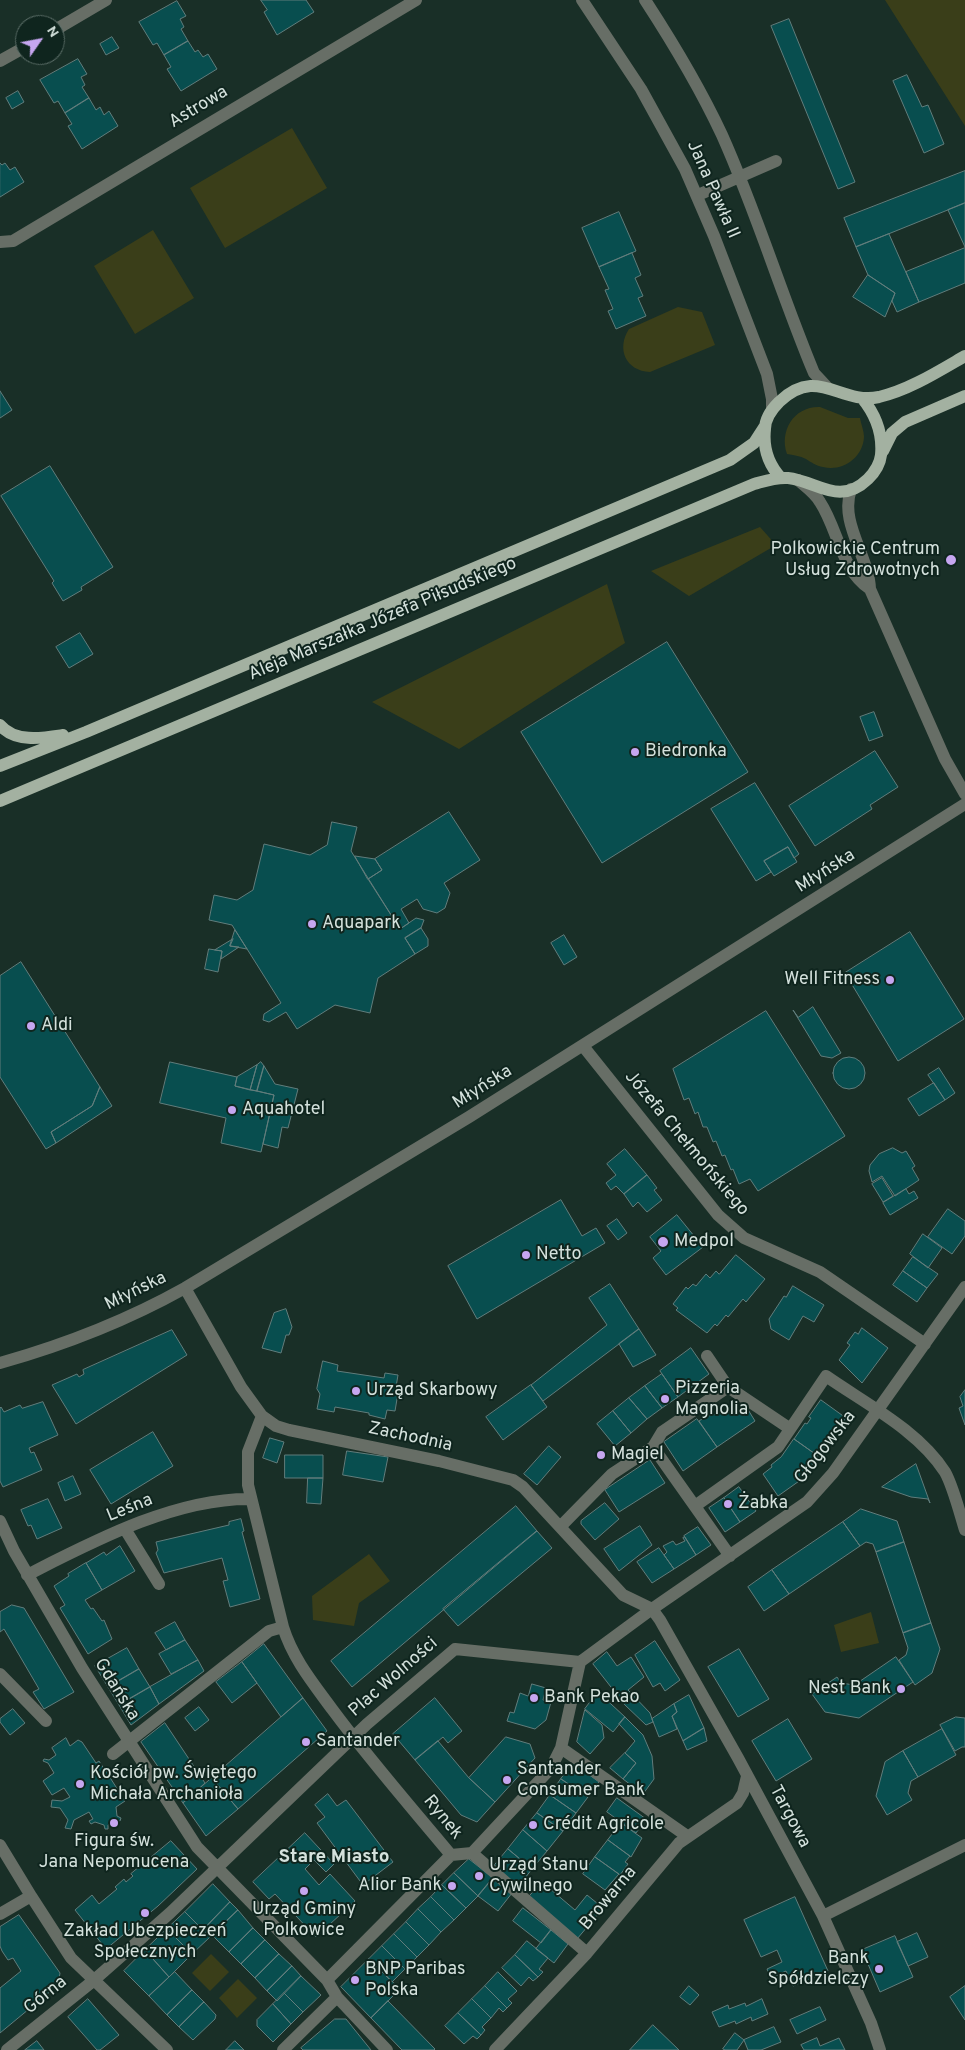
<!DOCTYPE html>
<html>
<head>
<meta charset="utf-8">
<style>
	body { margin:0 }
	#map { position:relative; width:965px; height:2050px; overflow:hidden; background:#192f27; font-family:Overpass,sans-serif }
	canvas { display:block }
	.north { position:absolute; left:15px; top:15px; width:50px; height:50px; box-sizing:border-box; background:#0f251e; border:1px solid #5e706a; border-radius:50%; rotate:57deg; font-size:14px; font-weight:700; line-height:20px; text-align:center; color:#d4e1dc }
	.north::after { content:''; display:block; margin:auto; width:18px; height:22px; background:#c6a6f0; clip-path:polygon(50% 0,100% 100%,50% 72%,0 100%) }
</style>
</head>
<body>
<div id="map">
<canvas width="965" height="2050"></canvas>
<div class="north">N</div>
</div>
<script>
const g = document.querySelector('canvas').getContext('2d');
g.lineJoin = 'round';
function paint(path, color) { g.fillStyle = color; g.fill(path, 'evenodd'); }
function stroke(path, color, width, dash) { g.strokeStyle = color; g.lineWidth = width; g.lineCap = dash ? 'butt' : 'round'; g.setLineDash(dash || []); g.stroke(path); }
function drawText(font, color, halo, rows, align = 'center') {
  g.font = font + ' Overpass,sans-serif'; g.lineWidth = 4; g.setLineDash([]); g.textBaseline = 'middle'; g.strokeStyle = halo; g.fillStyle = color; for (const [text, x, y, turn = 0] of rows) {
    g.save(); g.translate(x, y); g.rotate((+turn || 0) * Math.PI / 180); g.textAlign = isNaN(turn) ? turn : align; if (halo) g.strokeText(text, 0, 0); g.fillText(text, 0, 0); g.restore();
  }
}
const green = new Path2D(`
	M885,0H965V126Z
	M292,128L327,188L225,248L190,188Z
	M153,230L194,298L135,334L94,266Z
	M678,307L702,312L715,345L650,372C626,371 616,349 629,329Z
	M820,407L848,418H860C861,424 864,431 864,437C863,458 842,472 823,467C816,466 811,462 806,459C800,456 793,455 787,454C779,431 794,406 820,407Z
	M760,527L776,545L689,596L651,571Z
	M607,584L625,643L459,749L372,702Z
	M369,1554L390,1581L359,1603L354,1626L313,1620L312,1596Z
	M871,1612L879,1643L841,1652L834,1625Z
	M211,1954L229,1972L210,1991L192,1973Z
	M238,1979L257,1998L237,2018L219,1998Z`);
const building = new Path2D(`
	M261,0H306L314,12L277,35L264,12L267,10Z
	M177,1L186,16L180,19L184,27L181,29L188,41L164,55L157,43L153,45L139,22Z
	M789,19L855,182L838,189L771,26Z
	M112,37L119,48L106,55L100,44Z
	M188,41L195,52L198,50L203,57L208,54L217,69L181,91L167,69L171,67L164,55Z
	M78,59L87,74L81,77L85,85L82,87L89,98L65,113L58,101L54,103L40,80Z
	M907,75L922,107L928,105L944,144L924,153L893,81Z
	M18,91L24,102L12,109L6,98Z
	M89,98L96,110L100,107L104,115L109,111L118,126L82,149L68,126L72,124L65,113Z
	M0,163L2,165L5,163L10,170L15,167L24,182L0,197Z
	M965,171V203L856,247L844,218Z
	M965,203V247L948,210Z
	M619,212L636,251L599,267L582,228Z
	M889,234L919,302L897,312L892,301L895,293L868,275L856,247Z
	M965,248V283L919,302L906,272Z
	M632,253L641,275L635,278L643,296L638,298L646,316L616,329L608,311L613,309L605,290L609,289L599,267Z
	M868,275L895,293L885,317L853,297Z
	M0,391L12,410L0,418Z
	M50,466L113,567L81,587L82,590L63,601L52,583L54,581L1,496Z
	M80,633L93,654L69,668L56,647Z
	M667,642L748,772L602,863L521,732Z
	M874,712L883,736L869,741L860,717Z
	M875,751L898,787L870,805L872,809L815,846L789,806Z
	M755,783L799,854L794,858L788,847L764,861L771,872L756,881L711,809Z
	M449,812L480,860L444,883L450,893L445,908L437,913L423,909L417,899L401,909L409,923L400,929L368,879L382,870L375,859Z
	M332,822L357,827L351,851L400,929L416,918L424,920L421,928L405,938L415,954L378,978L370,1013L335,1005L297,1029L286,1012L269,1022L263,1020L264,1014L281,1003L232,925L209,920L214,895L237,900L253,890L264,844L310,855L327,845Z
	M788,847L797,862L774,876L764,861Z
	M355,856L375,859L382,870L368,879Z
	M421,928L428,939V946L415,954L405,938Z
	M235,930L247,949L230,946Z
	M910,932L964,1019L898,1061L845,973Z
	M564,935L577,957L564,965L551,943Z
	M233,939L230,946L239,947L221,959L222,951L215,950Z
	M209,949L222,951L218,972L205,969Z
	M21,962L100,1087L92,1106L51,1132L56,1143L46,1149L0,1077V976Z
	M813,1007L841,1053L832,1058L821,1056L793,1010L798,1017Z
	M766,1011L845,1136L758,1191L750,1179L739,1184L733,1169L731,1170L725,1155L722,1156L716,1141L713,1142L707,1127H703L698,1112L695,1114L689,1098L684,1100L673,1069Z
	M833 1073a16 16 0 1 1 32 0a16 16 0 1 1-32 0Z
	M170,1062L237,1077L235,1086L274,1095L261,1152L221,1143L226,1118L160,1103Z
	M261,1062L264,1066L257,1091L250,1090L257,1065Z
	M257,1065L250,1090L235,1086L237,1077Z
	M264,1066L275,1084L298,1089L288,1128L282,1127L278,1148L263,1144L274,1095L257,1091Z
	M939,1068L955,1093L945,1100L928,1075Z
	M934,1083L945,1100L919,1116L908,1099Z
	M100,1087L112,1106L56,1143L51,1132L92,1106Z
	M893,1148L902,1153L906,1151L915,1166L912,1168L919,1180L895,1196L882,1176L872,1182L869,1171L870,1165L879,1154Z
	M625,1149L647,1175L624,1194L616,1186L611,1190L606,1183L616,1175L607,1164Z
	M647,1175L657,1188L654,1190L662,1200L647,1212L638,1202L633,1207L624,1194Z
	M882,1178L893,1196L883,1202L872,1184Z
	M906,1189L909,1194L914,1191L918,1198L890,1215L883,1203Z
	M561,1200L582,1236L596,1228L605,1243L477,1319L448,1266Z
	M948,1209L965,1221V1236L952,1254L928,1237Z
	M677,1215L703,1247L666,1275L653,1258L661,1251L650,1237Z
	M617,1219L627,1233L618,1240L607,1226Z
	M923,1234L942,1248L928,1268L910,1254Z
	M736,1255L765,1279L746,1302L743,1299L728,1317L726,1315L717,1326L715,1324L707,1333L676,1310L678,1308L673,1304L686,1287L688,1289L693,1284L696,1286L706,1274L710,1278L716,1271L719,1274Z
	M913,1257L938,1274L927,1288L903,1271Z
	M903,1271L927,1288L917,1302L893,1285Z
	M610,1284L639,1329L543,1401L531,1385L607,1325L589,1298Z
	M793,1286L824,1305L814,1322L803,1316L789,1340L771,1329L769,1319L784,1296L786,1297Z
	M286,1309L292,1327L289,1335H286L281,1353L262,1348L274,1313Z
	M862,1328L888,1348L862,1383L839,1360L850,1345L847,1343L855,1332L858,1334Z
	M639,1329L656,1355L633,1367L619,1344Z
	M172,1330L187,1355L76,1424L52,1385L77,1374L79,1377L84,1374L83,1370Z
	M691,1348L709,1374L678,1397L660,1371Z
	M323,1361L338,1365L337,1371L384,1378L385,1373L398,1375L395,1393H398L395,1411L387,1410L385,1419L369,1415V1413L335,1407L334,1412L317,1409L320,1394L317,1389Z
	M662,1374L678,1397L662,1408L645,1386Z
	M531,1385L547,1407L503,1440L486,1417Z
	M645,1386L662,1408L647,1419L629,1398Z
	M965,1390V1425L959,1408L963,1406L960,1397Z
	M629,1398L647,1419L631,1433L613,1411Z
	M821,1400L846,1418L818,1456L794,1439L805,1423L807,1424L811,1418L809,1417Z
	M43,1402L58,1435L29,1448L31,1453L34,1452L42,1470L3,1487L0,1481V1408L1,1407L4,1412L20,1405L22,1408Z
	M742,1407L747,1408L755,1421L717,1447L699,1421L705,1417Z
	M613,1411L631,1433L615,1446L597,1424Z
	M697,1419L717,1447L683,1471L664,1442Z
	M153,1432L173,1466L111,1504L90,1470Z
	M270,1438L284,1442L277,1463L263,1458Z
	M794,1439L818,1456L802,1479L778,1496L763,1474L772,1467L771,1465L781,1457Z
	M549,1446L561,1457L537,1485L524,1474Z
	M347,1451L388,1457L383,1482L343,1475Z
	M285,1455H323V1478H285Z
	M650,1460L665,1483L619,1512L605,1490Z
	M916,1464L930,1503L928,1499L911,1497L882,1487Z
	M73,1476L81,1494L65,1501L58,1483Z
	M308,1478H323L321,1504L307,1503Z
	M739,1487L756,1511L740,1522L724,1498Z
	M724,1498L740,1522L725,1532L709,1508Z
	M48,1499L62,1528L37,1539L31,1525L28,1526L21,1510Z
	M605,1503L619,1519L595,1540L581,1524V1521Z
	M516,1506L537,1531L352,1687L331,1661Z
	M861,1509L897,1521L904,1542L876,1552L873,1544L866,1542L860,1546L843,1522Z
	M241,1519L244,1531L242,1532L260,1599L230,1607L223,1581L228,1580L222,1558L164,1573L156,1553L158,1550L156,1542L229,1525V1522Z
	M843,1522L860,1546L789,1594L772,1570Z
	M640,1526L652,1545L619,1571L604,1549Z
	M698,1527L711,1545L696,1555L684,1536Z
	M537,1531L552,1548L458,1626L443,1609Z
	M685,1537L696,1555L674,1569L664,1555L667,1552L663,1546L673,1541L676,1545L685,1541L683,1538Z
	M904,1542L931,1623L903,1633L876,1552Z
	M120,1546L135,1571L102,1590L86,1563L104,1552L106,1555Z
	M659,1548L674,1569L652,1583L637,1562Z
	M86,1563L102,1590L85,1600L91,1609L93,1608L102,1621L104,1620L112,1639L88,1654L60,1608L65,1605L54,1586L69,1576L68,1574Z
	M772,1570L789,1594L764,1611L748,1587Z
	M12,1605L24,1608L74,1692L44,1709L33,1692L39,1689L4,1629L0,1632V1612Z
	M175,1622L185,1640L166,1650L155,1633Z
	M931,1623L940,1649L932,1673L915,1685L899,1660L906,1655L908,1648L903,1633Z
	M185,1640L198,1660L171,1674L159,1654Z
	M655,1641L680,1680L665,1691L660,1683L653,1687L635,1655Z
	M264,1644L303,1698L281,1717L242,1662Z
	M127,1648L139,1669L108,1687L95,1666Z
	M739,1649L769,1699L738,1717L708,1667Z
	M607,1652L617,1666L631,1657L644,1677L628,1690L650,1713L653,1722L646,1725L625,1705L593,1664Z
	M896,1657L913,1682L859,1718L825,1712L812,1694L837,1677L841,1683L854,1685Z
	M198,1660L204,1671L159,1704L150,1687Z
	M242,1662L257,1683L232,1703L216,1682Z
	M139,1669L150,1687L119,1705L108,1687Z
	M532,1684L546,1688L543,1700L551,1702L546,1720L535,1729L507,1721L510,1712L514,1713L520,1693L528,1696Z
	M150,1687L159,1704L131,1725L119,1705Z
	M598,1692L625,1717L613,1732L585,1709Z
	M689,1695L704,1728L683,1741L672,1716L677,1712L674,1704Z
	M303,1698L327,1731L238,1809L212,1778Z
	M435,1698L462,1731L448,1743L443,1737L415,1760L393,1734Z
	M674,1704L677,1712L672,1716L677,1729L659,1737L652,1719Z
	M199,1707L209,1720L195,1731L185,1718Z
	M13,1709L25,1723L10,1735L0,1722V1719Z
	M585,1710L602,1725L604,1738L590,1754L577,1742Z
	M625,1717L643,1735L652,1756L654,1779L643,1794L623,1779L636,1763L625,1753L635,1741L619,1724Z
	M956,1717L965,1718V1747H962L955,1751L940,1725Z
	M788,1719L812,1759L776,1781L752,1741Z
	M165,1723L205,1783L183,1803L141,1742Z
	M704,1728L707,1741L687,1750L683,1741Z
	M942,1729L956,1755L918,1777L903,1751Z
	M506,1737L530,1744L535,1758L495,1802L469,1778Z
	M66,1738L70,1746L78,1740L82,1742L96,1763L99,1761L106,1772L108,1771L110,1774L109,1776L125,1801L116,1807L117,1816L121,1818L120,1821L116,1820L108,1825V1829H105L104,1825L95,1822L91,1824L89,1821L93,1819L89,1812L74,1820L71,1829L65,1828L68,1820L60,1808L51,1807L52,1800L62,1801L70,1797L64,1788L52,1795L43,1781L54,1773L48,1763L43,1761L44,1759L49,1760L56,1755L52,1748Z
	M438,1741L469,1778L495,1802L477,1822L461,1815L415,1760Z
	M903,1751L918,1777L911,1781L908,1793L912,1800L887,1815L876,1796L885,1762Z
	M625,1753L636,1763L623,1779L610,1768Z
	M573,1763L599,1782L588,1797L561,1779Z
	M212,1778L238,1809L206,1836L183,1803Z
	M561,1779L588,1797L576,1813L550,1795Z
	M328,1794L337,1806L346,1800L393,1862L363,1885L317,1823L325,1817L315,1805Z
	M550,1795L576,1813L563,1831L537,1813Z
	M617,1798L646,1819L636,1833L607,1812Z
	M537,1813L563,1831L547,1851L523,1830Z
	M621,1823L642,1838L631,1857L608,1840Z
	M523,1830L547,1851L532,1869L508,1849Z
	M305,1833L334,1864L326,1872L314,1860L305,1869L319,1885L330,1874L355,1901L316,1937L275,1894L269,1899L253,1882Z
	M608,1840L630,1856L625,1862L628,1864L620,1875L595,1857Z
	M171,1841L197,1869L158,1906L106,1949L75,1910L92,1895L99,1904L117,1889L115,1887L124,1879L126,1882L133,1876L131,1874Z
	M508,1849L532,1869L518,1887L494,1866Z
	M595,1857L619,1874L605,1890L583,1874Z
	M469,1859L493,1878L478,1896L454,1873Z
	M454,1873L478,1896L466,1908L442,1885Z
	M493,1878L512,1893L498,1911L478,1896Z
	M542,1882L575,1910L587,1895L603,1908L577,1939L528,1898Z
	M213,1884L230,1902L203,1930L185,1912Z
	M442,1885L466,1908L454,1920L431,1897Z
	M431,1897L454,1920L441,1932L418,1909Z
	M795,1897L828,1971L793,1986L786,1971L771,1978L767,1969L782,1962L777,1950L761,1957L744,1920Z
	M230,1902L238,1910L210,1937L203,1930Z
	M523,1908L551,1930L541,1943L513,1921Z
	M418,1909L441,1932L429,1945L406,1922Z
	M238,1910L253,1928L229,1952L212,1935Z
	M185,1912L210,1937L192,1954L167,1929Z
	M19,1915L60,1973L58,1985L0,2033V1988L21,1971L13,1958L8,1960L2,1951L0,1946V1927Z
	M406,1922L429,1945L417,1957L394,1934Z
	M253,1928L265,1940L241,1964L229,1952Z
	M167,1929L192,1954L169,1977L145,1950Z
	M551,1930L568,1944L554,1963L536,1949Z
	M917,1933L928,1957L908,1966L897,1942Z
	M394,1934L417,1957L405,1969L382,1946Z
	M895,1936L913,1977L880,1992L862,1950Z
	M265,1940L279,1954L255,1978L241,1964Z
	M527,1941L548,1958L539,1969L543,1972L538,1977L515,1955Z
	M382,1946L405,1969L392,1982L369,1959Z
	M145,1950L169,1977L149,1996L124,1971Z
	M279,1954L292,1966L267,1991L255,1978Z
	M515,1955L538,1977L533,1981L529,1977L521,1986L502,1968Z
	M369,1959L400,1989L371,2018L341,1987Z
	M292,1966L301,1976L277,2001L267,1991Z
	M175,1972L192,1990L167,2015L149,1996Z
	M498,1972L517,1991L508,1999L512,2003L507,2008L485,1986Z
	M301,1976L321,1995L303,2012L284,1993Z
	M485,1986L507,2008L503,2012L499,2008L491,2018L472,1999Z
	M689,1986L699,1995L690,2005L680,1997Z
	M965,1986V2020L950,1997Z
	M192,1990L204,2002L179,2027L167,2015Z
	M284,1993L303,2012L291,2024L273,2004Z
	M88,1999L119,2035L100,2050H97L68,2017Z
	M472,1999L491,2018L482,2027L485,2030L481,2035L458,2013Z
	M762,1999L768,2014L752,2021L751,2017L736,2024L735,2021L719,2027L712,2012L728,2005L729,2009L745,2003L746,2006Z
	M388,2001L435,2049L434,2050H402L371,2018Z
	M204,2002L216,2015L215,2019L193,2040L179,2027Z
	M273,2004L291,2024L273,2042L257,2026V2020Z
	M820,2007L826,2020L797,2034L790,2020Z
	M458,2013L481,2035L477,2039L473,2036L464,2044L445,2026Z
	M335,2019H346L371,2050H303L301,2048Z
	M653,2025L679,2050H630Z
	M774,2027L781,2042L761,2050H748L744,2040Z
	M735,2033L744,2040L737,2050H725L723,2049Z
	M817,2038L820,2046L839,2038L845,2050H804L801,2045Z
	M37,2041L44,2050H25Z
	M235,2041L244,2050H226Z`);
const minor = new Path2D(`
	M582,0L641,89L685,169L714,236L767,374L772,399V410
	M645,0C673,43 700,88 722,135C757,213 781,294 814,373L827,387
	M55,30L106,0
	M0,61L25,47
	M698,195L776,161
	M0,242L13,241L416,0
	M798,480C806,487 815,493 820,502C838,529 841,570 870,589
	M851,489C839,523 869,556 870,589L945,759L965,794
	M583,1046L718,1215L744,1238L820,1272L925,1344
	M185,1288L241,1387L262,1416L276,1426L289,1430L439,1461L513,1480L523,1487L623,1595L652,1609L660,1620L738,1758L823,1916L871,2023L880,2050
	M707,1356L728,1387L789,1428
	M0,1363C64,1345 126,1321 185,1288L469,1117L965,804
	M653,1447L730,1556
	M695,1506L778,1447L826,1376C866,1404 918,1430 945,1472C953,1486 960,1514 965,1530
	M0,1521L14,1551L82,1668L197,1847L327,1980L337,1997L387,2050
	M560,1527L612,1474L653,1447L662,1432L728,1387
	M125,1529L159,1584
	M27,1575C94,1541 175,1498 251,1499
	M283,1627C293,1659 313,1683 332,1709C369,1759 411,1807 451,1855
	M0,1674L46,1721
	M561,1748L687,1836
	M113,1754L269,1631L283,1627L248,1485V1452L262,1416
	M0,1845L31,1896
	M472,1853L587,1953
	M451,1855L472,1853L551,1768L561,1748L580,1662
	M0,1914L31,1896L71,1958L167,2050
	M823,1916L965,1845
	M327,1980L451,1855
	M7,2050L93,1981L170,1913L367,1724L455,1649L580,1662L652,1609L807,1502L833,1473L965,1287
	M283,2050L337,1997
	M495,2050L587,1953L679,1843L737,1803L743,1793L747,1776`);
const major = new Path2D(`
	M883,451L892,433L905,422L965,396
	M781,478C768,464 763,447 765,429C765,419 772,409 779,402C818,365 839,405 879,397C909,390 939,371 965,356
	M0,725C15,743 43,738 63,735
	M0,766L86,732L730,460L754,443L765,426
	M0,801L754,484C765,481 776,477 788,478C817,481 839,507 868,479C874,473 880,464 881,455C883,433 876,415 862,398`);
const markers = [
	[951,560,6,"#c6a6f0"],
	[635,752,5,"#c6a6f0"],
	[312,924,5,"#c6a6f0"],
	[890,980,5,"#c6a6f0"],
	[31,1026,5,"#c6a6f0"],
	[232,1110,5,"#c6a6f0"],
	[663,1242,6,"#c6a6f0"],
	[526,1255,5,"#c6a6f0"],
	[356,1391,5,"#c6a6f0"],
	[665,1399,5,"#c6a6f0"],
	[601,1455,5,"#c6a6f0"],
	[728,1504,5,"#c6a6f0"],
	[901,1689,5,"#c6a6f0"],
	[534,1698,5,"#c6a6f0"],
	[306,1742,5,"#c6a6f0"],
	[507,1780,5,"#c6a6f0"],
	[80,1784,5,"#c6a6f0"],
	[114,1823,5,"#c6a6f0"],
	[533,1825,5,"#c6a6f0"],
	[479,1876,5,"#c6a6f0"],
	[452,1886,5,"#c6a6f0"],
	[304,1891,5,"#c6a6f0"],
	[145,1913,5,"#c6a6f0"],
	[879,1969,5,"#c6a6f0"],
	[355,1980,5,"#c6a6f0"]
];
const streetNames = [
	["Astrowa",199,108,-31],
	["Jana Pawła II",712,190,66],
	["Aleja Marszałka Józefa Piłsudskiego",383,620,-23],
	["Młyńska",826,872,-32],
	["Młyńska",483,1088,-32],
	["Józefa Chełmońskiego",686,1144,50],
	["Młyńska",136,1292,-26],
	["Zachodnia",410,1438,12],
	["Głogowska",826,1448,-52],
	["Leśna",130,1509,-22],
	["Plac Wolności",394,1678,-41],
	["Gdańska",116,1690,58],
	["Targowa",789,1817,62],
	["Rynek",442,1818,51],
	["Browarna",609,1899,-50],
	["Górna",46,1996,-39]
];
const poiNames = [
	["Polkowickie Centrum",940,550,"right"],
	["Usług Zdrowotnych",940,571,"right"],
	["Biedronka",645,752],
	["Aquapark",322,924],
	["Well Fitness",880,980,"right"],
	["Aldi",41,1026],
	["Aquahotel",242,1110],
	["Medpol",674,1242],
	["Netto",536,1255],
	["Pizzeria",675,1389],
	["Magnolia",675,1410],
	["Urząd Skarbowy",366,1391],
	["Magiel",611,1455],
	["Żabka",738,1504],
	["Nest Bank",891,1689,"right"],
	["Bank Pekao",544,1698],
	["Santander",316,1742],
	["Santander",517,1770],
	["Consumer Bank",517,1791],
	["Kościół pw. Świętego",90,1774],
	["Michała Archanioła",90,1795],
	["Crédit Agricole",543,1825],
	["Figura św.",114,1842,"center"],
	["Jana Nepomucena",114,1863,"center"],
	["Urząd Stanu",489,1866],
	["Cywilnego",489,1887],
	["Alior Bank",442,1886,"right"],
	["Urząd Gminy",304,1910,"center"],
	["Polkowice",304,1931,"center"],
	["Zakład Ubezpieczeń",145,1932,"center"],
	["Społecznych",145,1953,"center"],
	["Bank",869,1959,"right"],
	["Spółdzielczy",869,1980,"right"],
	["BNP Paribas",365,1970],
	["Polska",365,1991]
];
const neighbourhoodNames = [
	["Stare Miasto",334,1858]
];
paint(green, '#3a3e19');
paint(building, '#084e4f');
stroke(building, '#617d7c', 1);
stroke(minor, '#676e66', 12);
stroke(major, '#a3b1a1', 12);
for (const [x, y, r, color] of markers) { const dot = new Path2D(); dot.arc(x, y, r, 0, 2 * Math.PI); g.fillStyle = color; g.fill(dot); stroke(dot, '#0f251e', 2); }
drawText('18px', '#d4e1dc', '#0f251e', streetNames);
drawText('18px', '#d4e1dc', '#0f251e', poiNames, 'left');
drawText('bold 19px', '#d4e1dc', '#0f251e', neighbourhoodNames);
</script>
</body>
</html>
